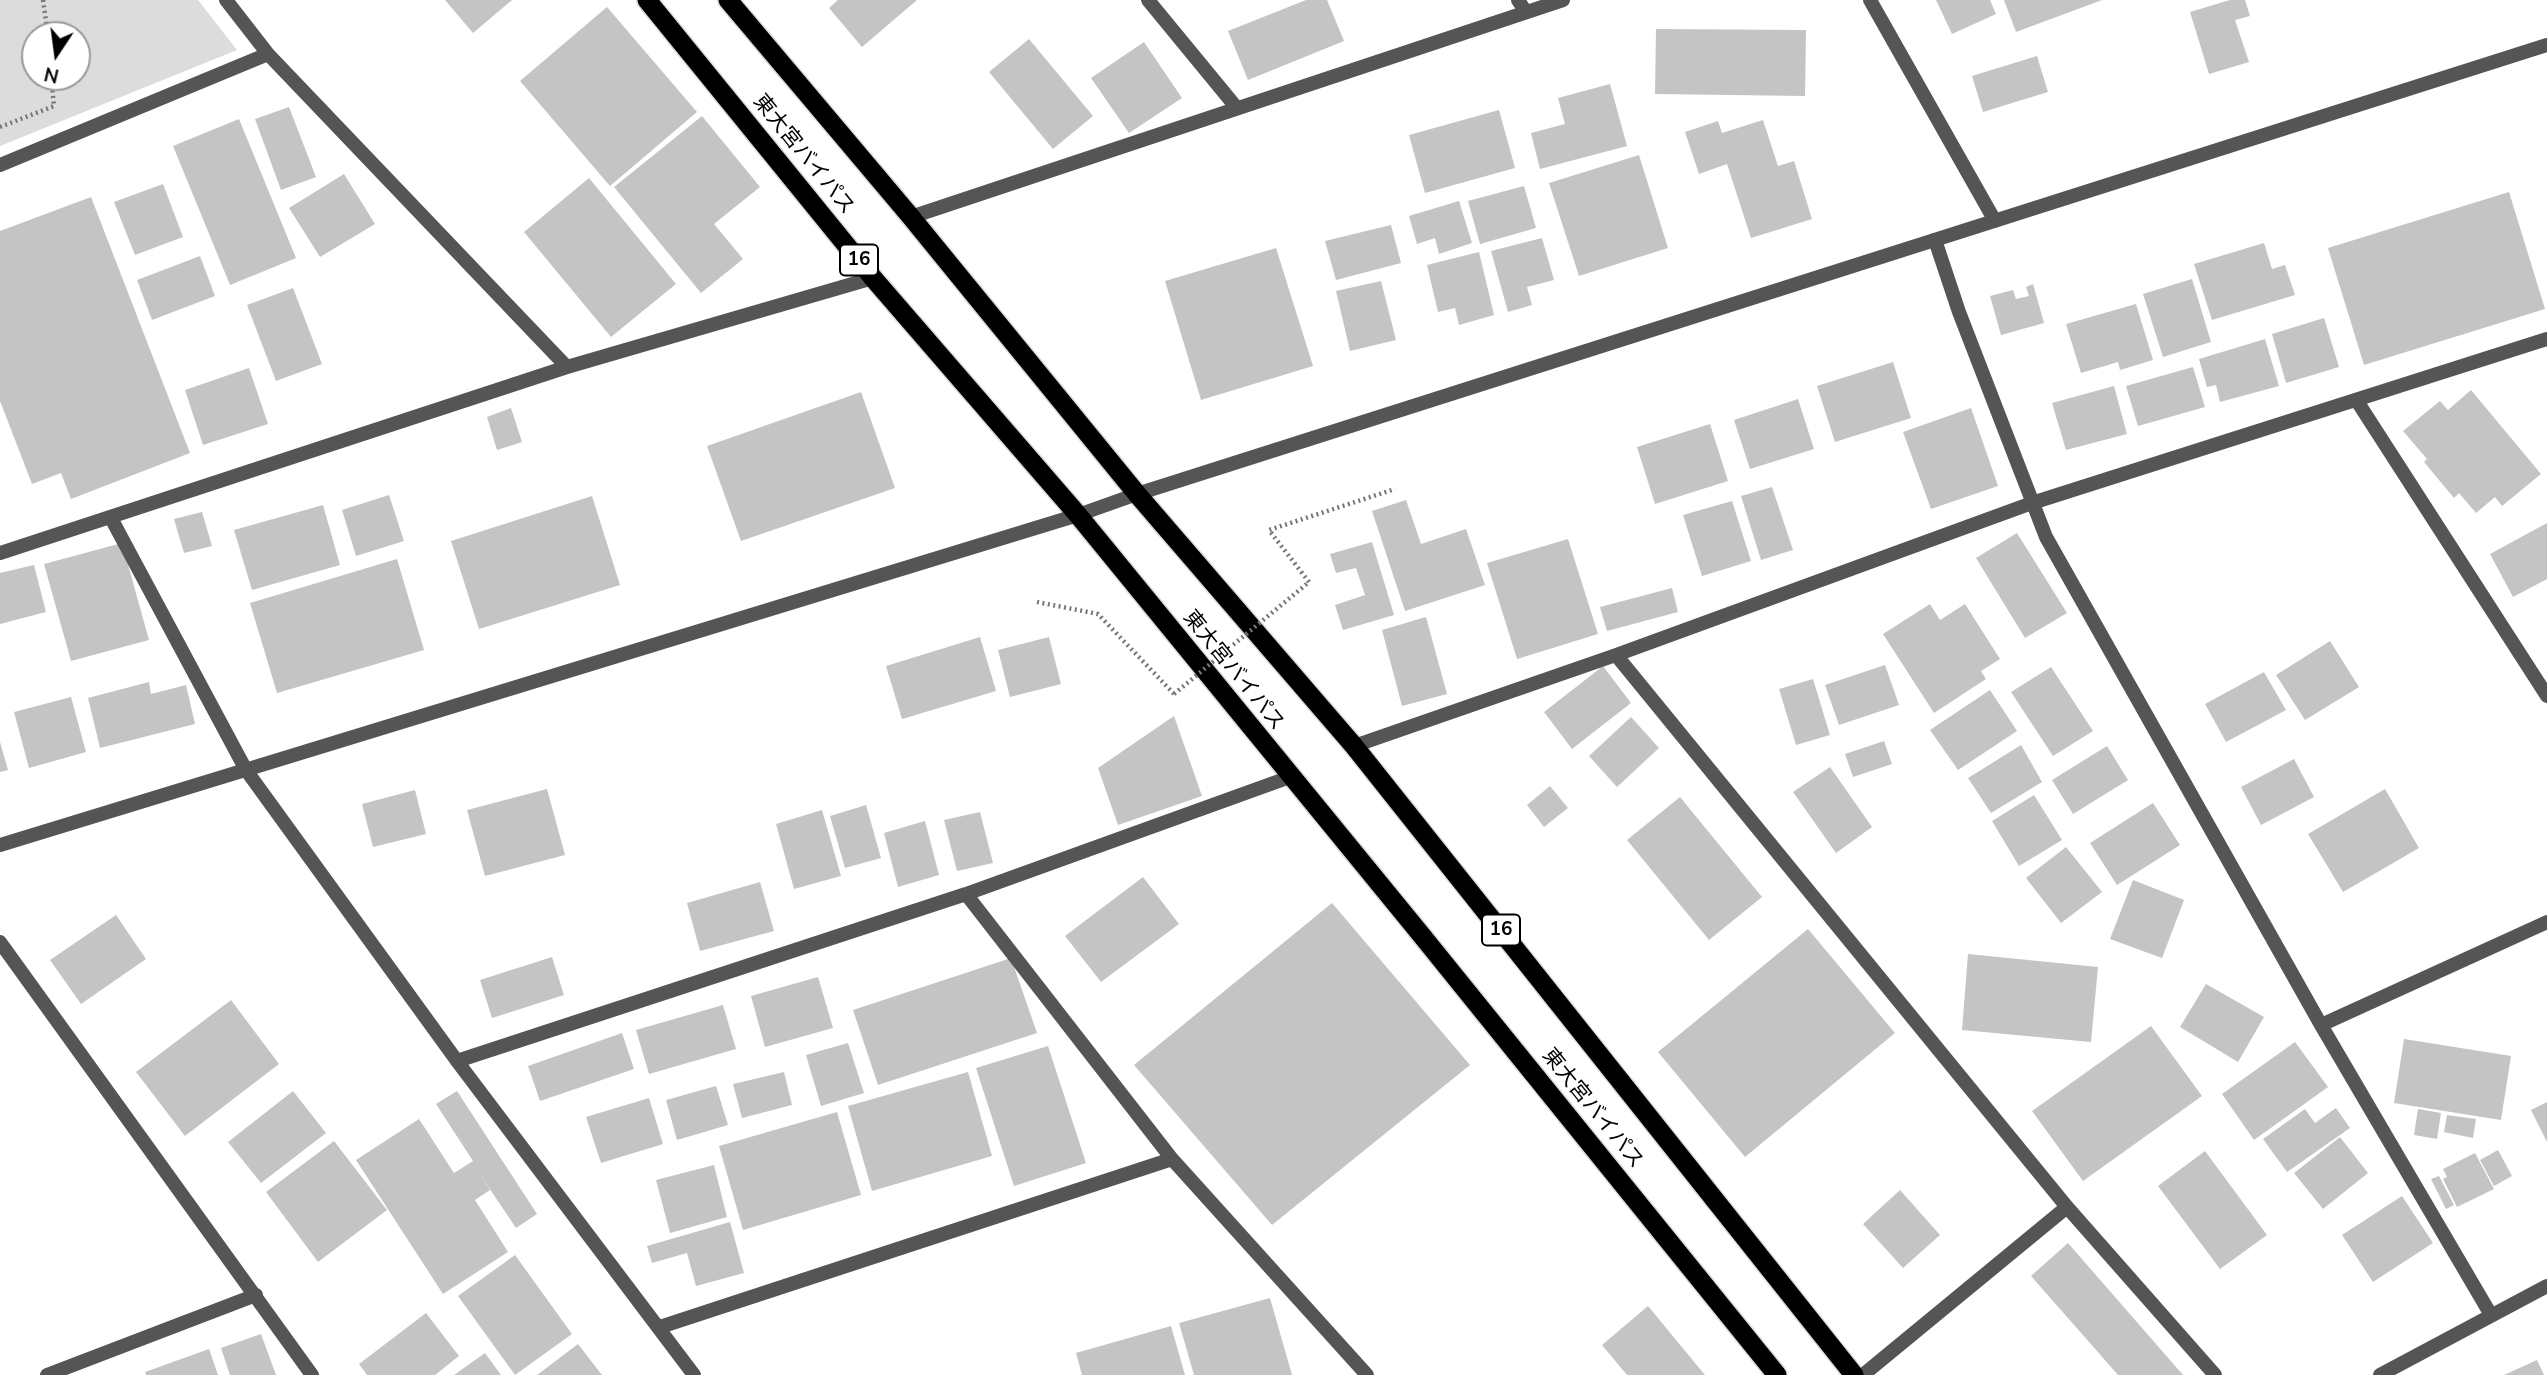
<!DOCTYPE html>
<html>
<head>
<meta charset="utf-8">
<style>
	body { margin:0 }
	#map { position:relative; width:2547px; height:1375px; overflow:hidden; background:#fff; font-family:"Nunito Sans",sans-serif }
	canvas { display:block }
	.north { position:absolute; left:21px; top:21px; width:70px; height:70px; box-sizing:border-box; background:#fff; border:2px solid #999; border-radius:50%; rotate:193deg; font-size:19px; font-weight:700; line-height:28px; text-align:center; color:#000 }
	.north::after { content:''; display:block; margin:auto; width:24px; height:32px; background:#000; clip-path:polygon(50% 0,100% 100%,50% 72%,0 100%) }
</style>
</head>
<body>
<div id="map">
<canvas width="2547" height="1375"></canvas>
<div class="north">N</div>
</div>
<script>
const g = document.querySelector('canvas').getContext('2d');
g.lineJoin = 'round';
function paint(path, color) { g.fillStyle = color; g.fill(path, 'evenodd'); }
function stroke(path, color, width, dash) { g.strokeStyle = color; g.lineWidth = width; g.lineCap = dash ? 'butt' : 'round'; g.setLineDash(dash || []); g.stroke(path); }
function drawText(font, color, halo, rows, align = 'center') {
  g.font = font + ' "Nunito Sans","Noto Sans JP",sans-serif'; g.lineWidth = 5; g.setLineDash([]); g.textBaseline = 'middle'; g.strokeStyle = halo; g.fillStyle = color; for (const [text, x, y, turn = 0] of rows) {
    g.save(); g.translate(x, y); g.rotate((+turn || 0) * Math.PI / 180); g.textAlign = isNaN(turn) ? turn : align; if (halo) g.strokeText(text, 0, 0); g.fillText(text, 0, 0); g.restore();
  }
}
const green = new Path2D(`
	M0,0H198L237,50L0,146ZM35,35H77V77H35Z`);
const building = new Path2D(`
	M445,0H512L473,33Z
	M838,0H917L862,47L829,8Z
	M1306,0H1327L1344,41L1248,80L1228,31Z
	M1936,0H1990L1996,14L1952,34Z
	M2004,0H2102L2016,32Z
	M2230,0H2245L2250,16L2235,20L2249,62L2209,74L2190,12Z
	M607,7L697,112L610,186L520,81Z
	M1656,29L1806,30L1805,96L1655,94Z
	M1029,39L1093,116L1053,149L989,72Z
	M1144,42L1182,98L1129,133L1091,78Z
	M2037,56L2048,92L1983,112L1972,76Z
	M1610,84L1627,146L1540,169L1531,133L1565,124L1558,98Z
	M289,107L316,177L281,190L255,119Z
	M1499,110L1515,168L1425,193L1409,135Z
	M702,116L760,187L714,224L743,259L701,293L614,187Z
	M239,119L296,258L230,285L173,146Z
	M1763,120L1778,166L1794,161L1812,219L1751,238L1727,164L1699,174L1685,132L1718,121L1722,133Z
	M1639,155L1668,248L1579,276L1549,183Z
	M344,174L375,224L320,257L289,208Z
	M589,178L676,284L611,337L524,232Z
	M163,184L183,237L135,255L114,202Z
	M1524,186L1536,228L1480,244L1468,201Z
	M2509,192L2545,309L2364,365L2328,248Z
	M91,197L190,453L71,499L61,473L32,484L0,401V231Z
	M1459,201L1472,243L1439,254L1435,238L1417,244L1409,216Z
	M1391,225L1401,263L1336,280L1325,241Z
	M1542,238L1554,280L1527,287L1532,305L1508,312L1491,251Z
	M2264,243L2272,269L2285,265L2295,295L2212,320L2194,264Z
	M1276,248L1313,366L1201,400L1165,281Z
	M1479,252L1494,315L1459,325L1455,308L1438,312L1427,265Z
	M200,256L215,296L152,320L137,280Z
	M2192,279L2211,342L2163,357L2143,294Z
	M1381,281L1396,340L1350,351L1336,291Z
	M2033,284L2044,323L2001,335L1990,296L2013,290L2016,299L2029,296L2026,287Z
	M293,288L322,364L276,381L247,305Z
	M2136,304L2153,360L2120,370L2118,362L2081,373L2066,324Z
	M2324,318L2339,367L2286,383L2272,334Z
	M2265,339L2279,386L2220,402L2216,385L2207,387L2199,359Z
	M1893,362L1911,418L1835,442L1817,386Z
	M2193,367L2205,407L2138,426L2126,386Z
	M249,368L268,424L203,445L185,390Z
	M2114,386L2127,434L2066,450L2052,403Z
	M2471,390L2541,474L2502,506L2495,497L2476,513L2459,493L2454,498L2424,462L2427,459L2403,431L2440,401L2448,410Z
	M861,392L895,488L741,541L707,446Z
	M1798,399L1814,449L1750,469L1734,420Z
	M511,408L522,442L497,450L487,417Z
	M1971,408L1998,486L1931,509L1903,432Z
	M1710,424L1728,481L1655,504L1637,447Z
	M1772,487L1793,550L1761,560L1741,496Z
	M389,495L404,541L356,556L342,510Z
	M592,496L620,585L479,629L451,541Z
	M1406,500L1421,544L1466,529L1485,585L1405,611L1372,511Z
	M1732,501L1751,561L1702,576L1683,515Z
	M323,505L340,565L252,590L234,530Z
	M202,512L212,546L184,553L174,519Z
	M2547,523V579L2513,597L2490,554Z
	M2017,533L2067,613L2025,638L1976,558Z
	M1568,539L1598,634L1517,659L1487,563Z
	M1372,542L1394,615L1343,630L1335,605L1365,595L1356,568L1336,573L1330,554Z
	M122,543L149,640L71,661L44,564Z
	M397,559L424,650L277,693L250,603Z
	M34,565L46,612L0,624V573Z
	M1672,588L1678,612L1607,631L1600,607Z
	M1930,604L1940,620L1965,604L2000,659L1981,671L1986,679L1934,713L1883,634Z
	M1426,617L1447,694L1402,706L1382,630Z
	M980,637L996,691L902,719L886,666Z
	M1049,637L1061,684L1010,697L998,650Z
	M2330,641L2359,687L2305,720L2276,675Z
	M1885,665L1899,705L1839,725L1825,685Z
	M1603,666L1631,703L1572,749L1544,712Z
	M2051,667L2093,731L2053,756L2011,692Z
	M2264,672L2286,710L2226,742L2205,704Z
	M1813,679L1830,735L1796,745L1779,689Z
	M149,682L151,694L186,685L195,724L100,748L88,698Z
	M1990,690L2017,731L1958,770L1930,730Z
	M71,697L86,752L29,768L14,712Z
	M1174,716L1202,796L1118,825L1098,768Z
	M1631,717L1659,748L1617,787L1589,756Z
	M1884,741L1892,764L1853,777L1845,754Z
	M0,742L8,770L0,772Z
	M2021,745L2042,782L1991,813L1968,778Z
	M2107,746L2128,780L2073,814L2052,780Z
	M2294,759L2314,797L2261,825L2241,787Z
	M1830,767L1872,827L1836,853L1793,792Z
	M1550,786L1568,808L1544,827L1527,805Z
	M547,789L565,855L485,876L467,810Z
	M2385,789L2419,848L2343,892L2308,834Z
	M415,790L426,834L373,847L362,804Z
	M2034,795L2062,840L2019,866L1992,821Z
	M1680,797L1762,897L1709,940L1627,840Z
	M2153,803L2180,845L2117,885L2090,843Z
	M866,805L881,858L845,868L830,816Z
	M822,810L841,876L794,889L776,824Z
	M980,812L993,863L957,871L944,820Z
	M925,821L939,875L898,887L884,833Z
	M2066,847L2102,892L2061,923L2026,878Z
	M1143,877L1179,924L1101,982L1065,936Z
	M2133,880L2184,900L2162,958L2110,939Z
	M760,882L774,931L700,951L687,903Z
	M1332,903L1470,1065L1272,1225L1134,1065Z
	M116,915L146,959L81,1004L50,960Z
	M1808,929L1895,1033L1745,1157L1658,1052Z
	M1968,954L2098,967L2091,1042L1962,1030Z
	M552,957L564,995L492,1018L480,980Z
	M1011,958L1037,1033L878,1085L853,1010Z
	M818,977L833,1028L765,1047L751,996Z
	M2206,984L2264,1017L2238,1062L2180,1027Z
	M231,1000L279,1064L185,1136L136,1072Z
	M723,1005L736,1049L649,1074L636,1030Z
	M2151,1026L2202,1096L2083,1181L2032,1111Z
	M622,1033L634,1069L540,1101L528,1066Z
	M2404,1039L2511,1056L2501,1120L2394,1103Z
	M2295,1042L2328,1087L2254,1140L2222,1094Z
	M848,1043L864,1093L821,1106L806,1055Z
	M1048,1046L1086,1163L1014,1186L976,1068Z
	M784,1072L792,1105L742,1118L733,1084Z
	M968,1072L992,1156L872,1191L848,1106Z
	M716,1086L728,1125L677,1140L666,1100Z
	M293,1091L326,1133L261,1183L228,1142Z
	M457,1091L537,1214L516,1228L477,1170L490,1190L475,1200L508,1252L443,1294L356,1160L419,1119L454,1173L473,1161L436,1104Z
	M649,1098L663,1144L601,1163L586,1117Z
	M2547,1102V1142L2531,1110Z
	M2336,1108L2350,1128L2287,1172L2263,1139L2305,1109L2315,1123Z
	M2418,1109L2441,1113L2437,1139L2414,1135Z
	M837,1112L861,1195L743,1230L719,1146Z
	M2447,1115L2476,1119L2473,1138L2444,1132Z
	M2340,1137L2368,1173L2323,1209L2294,1173Z
	M334,1141L387,1210L318,1262L266,1192Z
	M2498,1150L2512,1176L2494,1186L2480,1160Z
	M2205,1151L2267,1235L2220,1269L2158,1186Z
	M2475,1153L2494,1189L2457,1207L2443,1179L2447,1177L2443,1169Z
	M714,1165L727,1217L670,1233L656,1180Z
	M2439,1176L2454,1205L2446,1209L2431,1179Z
	M1900,1190L1940,1235L1903,1268L1863,1224Z
	M2402,1196L2433,1243L2373,1282L2342,1235Z
	M730,1222L744,1273L696,1286L687,1253L652,1263L647,1246Z
	M2068,1243L2183,1375H2118L2031,1276Z
	M515,1255L572,1334L515,1375L458,1296Z
	M1270,1298L1292,1375H1194L1179,1323Z
	M1648,1306L1705,1375H1627L1602,1345Z
	M426,1313L459,1356L435,1375H367L359,1364Z
	M1171,1326L1185,1375H1082L1076,1353Z
	M261,1334L276,1375H230L221,1348Z
	M578,1344L602,1375H537Z
	M209,1349L218,1375H146L145,1372Z
	M485,1353L501,1375H454Z
	M2537,1360L2544,1375H2504Z`);
const path = new Path2D(`
	M43,0L48,35
	M0,127L54,106L51,77
	M1309,582L1269,530L1395,489
	M1037,602L1098,614L1174,694`);
const minor = new Path2D(`
	M226,0L268,54L567,367
	M1148,0L1236,107
	M1518,0L1526,12
	M0,165L268,54
	M911,217L1563,0
	M1935,240L1959,312L2046,537L2321,1025L2491,1315
	M2357,401L2547,696
	M111,518L246,770L457,1061L694,1375
	M0,553L567,367L873,278
	M1616,655L2067,1207L2215,1375
	M1354,746L1616,655L2032,503L2547,339
	M966,894L1172,1159L1367,1375
	M0,942L312,1375
	M2321,1025L2547,922
	M457,1061L966,894L1290,777
	M660,1327L1172,1159
	M47,1375L256,1295
	M1863,1375L2067,1207
	M2380,1375L2547,1286`);
const tertiary = new Path2D(`
	M1870,0L1995,221
	M0,845L1078,515L1137,494L2547,45`);
const trunk = new Path2D(`
	M647,0L873,278L1078,515L1423,937L1777,1375
	M728,0L911,217L1137,494L1354,746L1854,1375`);
const pathBridge = new Path2D(`
	M1174,694L1309,582`);
const shields = [
	[859,260,38],
	[1501,930,38]
];
const shieldNames = [
	["16",859,260],
	["16",1501,930]
];
const streetNames = [
	["東大宮バイパス",803,155,51],
	["東大宮バイパス",1233,671,51],
	["東大宮バイパス",1592,1109,51]
];
paint(green, '#dcdcdc');
paint(building, '#c4c4c4');
stroke(trunk, '#dbdbdb', 22);
stroke(path, '#777', 4.5, [2, 3.5]);
stroke(minor, '#555', 14);
stroke(tertiary, '#555', 14);
stroke(trunk, '#000', 19);
stroke(pathBridge, '#777', 4.5, [2, 3.5]);
for (const [x, y, w] of shields) { const box = new Path2D(); box.roundRect(x - w / 2, y - 15.5, w, 31, 5); g.fillStyle = '#fff'; g.fill(box); stroke(box, '#000', 2); }
drawText('bold 19px', '#000', null, shieldNames);
drawText('21px', '#000', '#fff', streetNames);
</script>
</body>
</html>
